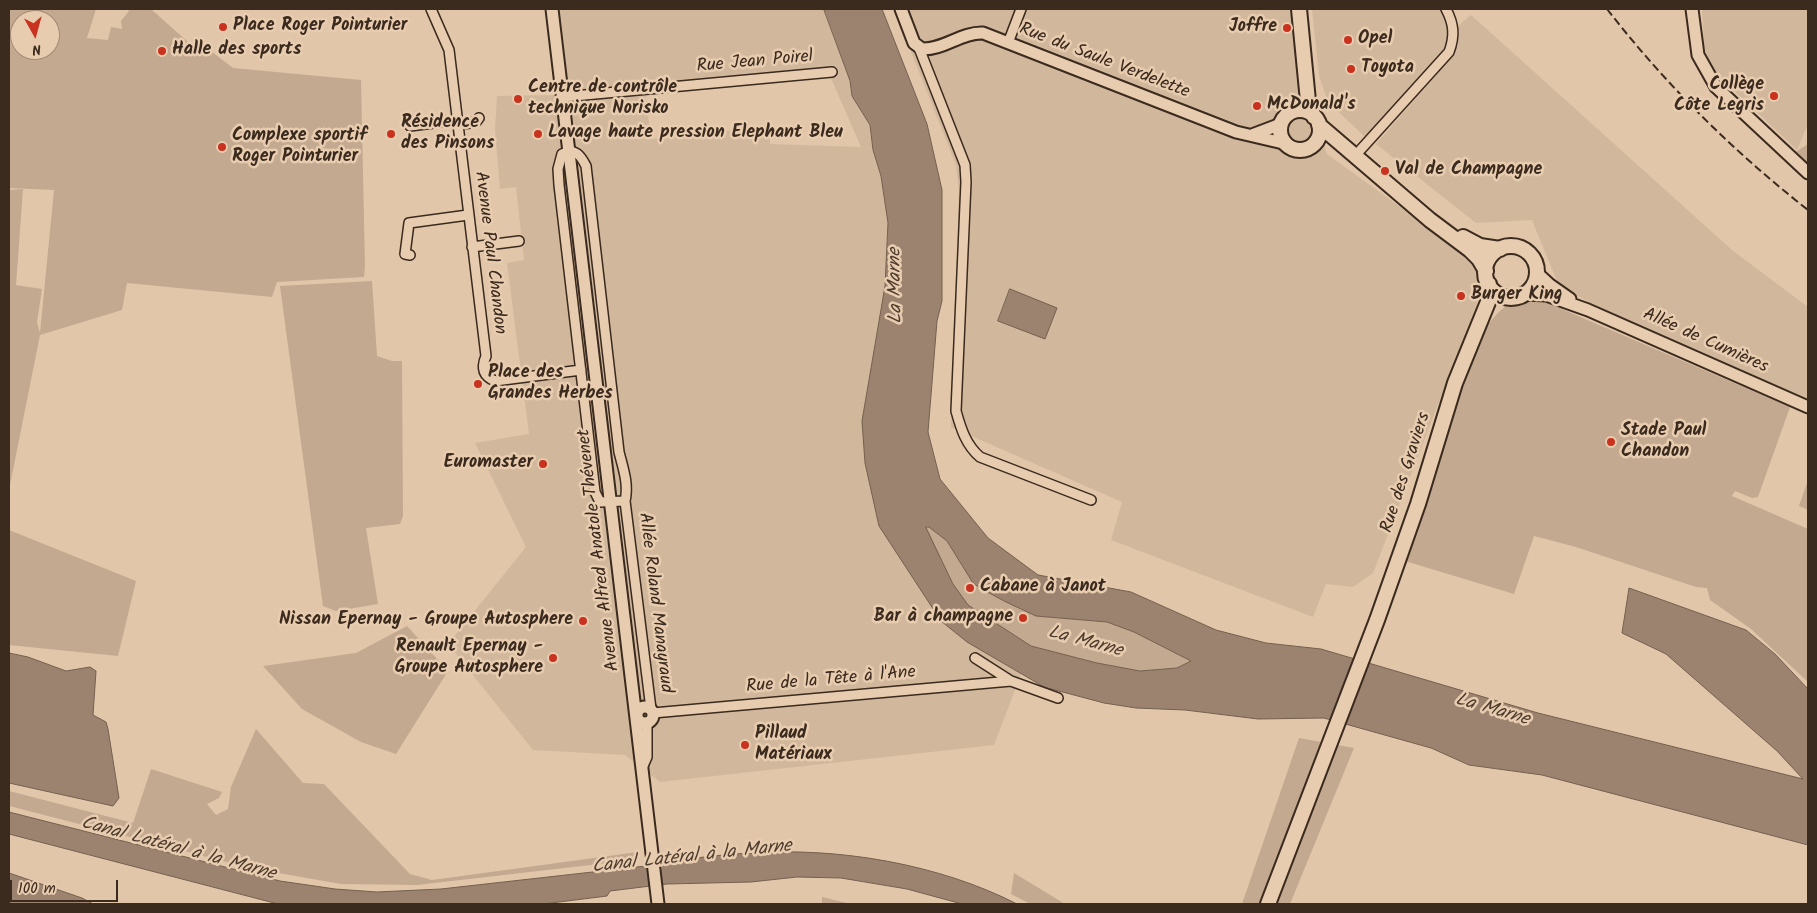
<!DOCTYPE html>
<html>
<head>
<meta charset="utf-8">
<style>
	body { margin:0 }
	#map { position:relative; width:1817px; height:913px; overflow:hidden; background:#e1c6a9; font-family:Kalam,sans-serif }
	canvas { display:block }
	.frame { position:absolute; inset:0; border:10px solid #3b2a1e; pointer-events:none }
	.north { position:absolute; left:10px; top:10px; width:50px; height:50px; box-sizing:border-box; background:#e8ccaf; border:1px solid #a38b75; border-radius:50%; rotate:173deg; font-size:14px; font-weight:700; line-height:20px; text-align:center; color:#3b2a1e }
	.north::after { content:''; display:block; margin:auto; width:18px; height:22px; background:#c8321e; clip-path:polygon(50% 0,100% 100%,50% 72%,0 100%) }
	.scale { position:absolute; left:10px; top:880px; width:108px; height:22px; box-sizing:border-box; border:2px solid #3b2a1e; border-top:0; padding-left:6px; font-size:15px; line-height:18px; white-space:nowrap; color:#3b2a1e; -webkit-text-stroke:4px #e8ccaf; paint-order:stroke }
</style>
</head>
<body>
<div id="map">
<canvas width="1817" height="913"></canvas>
<div class="frame"></div>
<div class="north">N</div>
<div class="scale">100 m</div>
</div>
<script>
const g = document.querySelector('canvas').getContext('2d');
g.lineJoin = 'round';
function paint(path, color) { g.fillStyle = color; g.fill(path, 'evenodd'); }
function stroke(path, color, width, dash) { g.strokeStyle = color; g.lineWidth = width; g.lineCap = dash ? 'butt' : 'round'; g.setLineDash(dash || []); g.stroke(path); }
function drawText(font, color, halo, rows, align = 'center') {
  g.font = font + ' Kalam,sans-serif'; g.lineWidth = 5; g.setLineDash([]); g.textBaseline = 'middle'; g.strokeStyle = halo; g.fillStyle = color; for (const [text, x, y, turn = 0] of rows) {
    g.save(); g.translate(x, y); g.rotate((+turn || 0) * Math.PI / 180); g.textAlign = isNaN(turn) ? turn : align; if (halo) g.strokeText(text, 0, 0); g.fillText(text, 0, 0); g.restore();
  }
}
const built = new Path2D(`
	M557,9H824L850,81L852,96L870,125L873,150L881,176L888,223L885,286L880,323L1007,666L1021,674L994,745L660,782L625,755L533,750L448,644L526,547L475,443L529,434L507,263L524,260L516,187L500,189L495,130L497,96L556,95L565,100L645,92L651,139L769,126L770,144L861,147L827,69L567,94Z
	M894,9H1293L1298,72L1327,154L1475,261L1484,285L1373,573L1353,587L1326,584L1313,617L1111,540L1122,502L951,427L959,191L956,165Z
	M1312,9H1441L1449,23L1450,38L1444,51L1365,137L1328,102L1319,76Z
	M1702,9H1808V124L1797,150L1711,69L1704,45Z
	M1471,15L1732,250L1808,307V400L1621,319L1559,286L1532,220L1476,223L1376,144L1451,58L1458,44V26Z`);
const green = new Path2D(`
	M9,9H96L87,38L108,40L111,27L122,29L121,21L129,11L127,9H151L188,42L187,45L196,53L203,45L233,68L361,80L365,267L364,277L277,282L272,297L127,283L122,310L40,335L9,490V190L23,189L16,285L42,289L37,322L40,333L54,190L9,188ZM20,20H50V50H20Z
	M1808,144V165L1794,153Z
	M372,281L377,356L392,361H402L403,516L400,524L366,528L378,604L336,611L323,606L280,286Z
	M1534,297L1790,407L1758,497L1752,498L1735,491L1732,496L1808,529V682L1751,629L1710,600L1707,588L1696,587L1576,547L1534,536L1514,594L1405,561L1467,367C1476,346 1487,318 1508,305C1515,300 1525,299 1534,297Z
	M1808,480V510L1799,506Z
	M926,527H929L947,541L973,583L980,588L1006,602L1036,616L1107,622L1134,632L1191,661L1178,668L1140,671L1097,663L1031,646L968,605L953,584Z
	M9,530L136,581L118,656L9,645Z
	M407,626L448,671L396,754L361,742L302,709L263,666L356,653Z
	M256,729L303,783L324,784L410,874L432,880L638,852L634,860L417,885L341,884L250,868L9,806V791L133,823L151,769L222,792L219,798L207,804L216,815L228,809L231,787Z
	M1299,738L1354,748L1290,904H1242Z
	M1014,873L1065,904H1030L1011,894Z
	M822,897L851,904H822Z`);
const water = new Path2D(`
	M824,9H882L927,124L942,190V301L937,321L928,432L940,479L988,538L1038,575L1131,592L1216,630L1266,643L1321,649L1538,713L1803,779L1777,751L1666,654L1622,633L1629,588L1746,630L1775,654L1808,689V845L1542,775L1469,765L1431,748L1324,718L1258,719L1185,710L1136,708L1104,703L1044,687L967,642L941,621L879,526L865,463L862,421L885,286L888,223L881,176L873,150L870,125L852,96L850,81ZM926,527H929L947,541L973,583L980,588L1006,602L1036,616L1107,622L1134,632L1191,661L1177,668L1140,671L1097,663L1031,646L968,605L953,584Z
	M1010,289L1057,308L1045,339L998,321Z
	M9,653L28,657L66,671L90,667L96,671L93,715L106,722L108,729L119,798L113,806L9,783Z
	M9,812L280,881L335,889L377,892L441,889L664,864L675,860C700,858 725,854 751,853C838,847 939,864 1017,904H962L907,889L841,878L797,877L751,882L667,884L610,891L607,896L543,904H278L9,834Z
	M9,873L82,898L93,904H9Z`);
const street = new Path2D(`
	M431,9L449,50L486,356C481,368 483,376 495,381L581,370
	M1008,43L1021,9
	M919,48L965,165L966,182L956,411C961,429 966,445 980,457L1091,500
	M563,97L832,72
	M410,126L449,121L463,124L476,122L479,118
	M1354,157L1449,52C1455,36 1454,24 1446,9
	M472,247L519,241
	M410,255L405,254L409,223L468,215
	M625,501L600,502L595,492L559,185L558,169L562,154C575,147 581,156 586,166L619,452C623,468 629,484 625,501L651,709
	M975,658L1011,681L1058,698
	M653,713L1011,681
	M643,766L647,757V722`);
const secondary = new Path2D(`
	M552,9L658,904
	M901,9L914,43L922,49C943,50 962,32 983,33L1236,132L1283,143
	M1692,9L1698,55L1716,87L1808,173
	M1252,135L1281,124
	M1537,273L1550,285L1570,299
	M1525,294L1546,295L1588,310L1808,407
	M637 715a8 8 0 1 1 16 0a8 8 0 1 1-16 0Z`);
const primary = new Path2D(`
	M1299,9L1308,101L1314,117
	M1280 130a20 20 0 1 1 40 0a20 20 0 1 1-40 0Z
	M1319,125L1430,220L1470,250L1479,259L1486,271
	M1463,237L1480,246L1500,249
	M1485 272a26 26 0 1 1 52 0a26 26 0 1 1-52 0Z
	M1268,904L1377,620L1418,504L1455,383L1488,302L1489,284`);
const rail = new Path2D(`
	M1607,9C1666,85 1733,151 1808,210`);
const markers = [
	[223,27,5,"#c8321e"],
	[1287,28,5,"#c8321e"],
	[1348,40,5,"#c8321e"],
	[162,51,5,"#c8321e"],
	[1351,69,5,"#c8321e"],
	[1774,96,5,"#c8321e"],
	[518,99,5,"#c8321e"],
	[1257,106,5,"#c8321e"],
	[391,134,5,"#c8321e"],
	[538,134,5,"#c8321e"],
	[222,147,5,"#c8321e"],
	[1385,171,5,"#c8321e"],
	[1461,296,5,"#c8321e"],
	[478,384,5,"#c8321e"],
	[1611,442,5,"#c8321e"],
	[543,464,5,"#c8321e"],
	[970,588,5,"#c8321e"],
	[1023,618,5,"#c8321e"],
	[583,621,5,"#c8321e"],
	[553,658,5,"#c8321e"],
	[745,745,5,"#c8321e"]
];
const poiNames = [
	["Place Roger Pointurier",233,27],
	["Joffre",1277,28,"right"],
	["Opel",1358,40],
	["Halle des sports",172,51],
	["Toyota",1361,69],
	["Collège",1764,86,"right"],
	["Côte Legris",1764,107,"right"],
	["Centre de contrôle",528,89],
	["technique Norisko",528,110],
	["McDonald's",1267,106],
	["Résidence",401,124],
	["des Pinsons",401,145],
	["Lavage haute pression Elephant Bleu",548,134],
	["Complexe sportif",232,137],
	["Roger Pointurier",232,158],
	["Val de Champagne",1395,171],
	["Burger King",1471,296],
	["Place des",488,374],
	["Grandes Herbes",488,395],
	["Stade Paul",1621,432],
	["Chandon",1621,453],
	["Euromaster",533,464,"right"],
	["Cabane à Janot",980,588],
	["Bar à champagne",1013,618,"right"],
	["Nissan Epernay - Groupe Autosphere",573,621,"right"],
	["Renault Epernay -",543,648,"right"],
	["Groupe Autosphere",543,669,"right"],
	["Pillaud",755,735],
	["Matériaux",755,756]
];
const streetNames = [
	["Rue du Saule Verdelette",1104,62,21],
	["Rue Jean Poirel",755,63,-5],
	["Avenue Paul Chandon",489,253,83],
	["Allée de Cumières",1705,342,24],
	["Rue des Graviers",1407,473,-72],
	["Avenue Alfred Anatole Thévenet",600,550,-97],
	["Allée Roland Manayraud",654,603,83],
	["Rue de la Tête à l'Ane",831,681,-5]
];
const waterNames = [
	["La Marne",897,286,-91],
	["La Marne",1085,643,15],
	["La Marne",1492,711,16],
	["Canal Latéral à la Marne",178,850,15],
	["Canal Latéral à la Marne",692,858,-6]
];
paint(built, '#d1b89c');
paint(green, '#c3a990');
paint(water, '#9b836f');
stroke(water, '#755f4f', 1);
stroke(street, '#3b2a1e', 12);
stroke(secondary, '#3b2a1e', 15);
stroke(primary, '#3b2a1e', 18);
stroke(street, '#e8ccaf', 9);
stroke(secondary, '#e8ccaf', 11);
stroke(primary, '#e8ccaf', 14);
stroke(rail, '#3b2a1e', 2, [8, 4]);
for (const [x, y, r, color] of markers) { const dot = new Path2D(); dot.arc(x, y, r, 0, 2 * Math.PI); g.fillStyle = color; g.fill(dot); stroke(dot, '#e8ccaf', 2); }
drawText('bold 18px', '#3b2a1e', '#e8ccaf', poiNames, 'left');
drawText('18px', '#3b2a1e', '#e8ccaf', streetNames);
drawText('italic 19px', '#4e3c2e', '#e8ccaf', waterNames);
</script>
</body>
</html>
